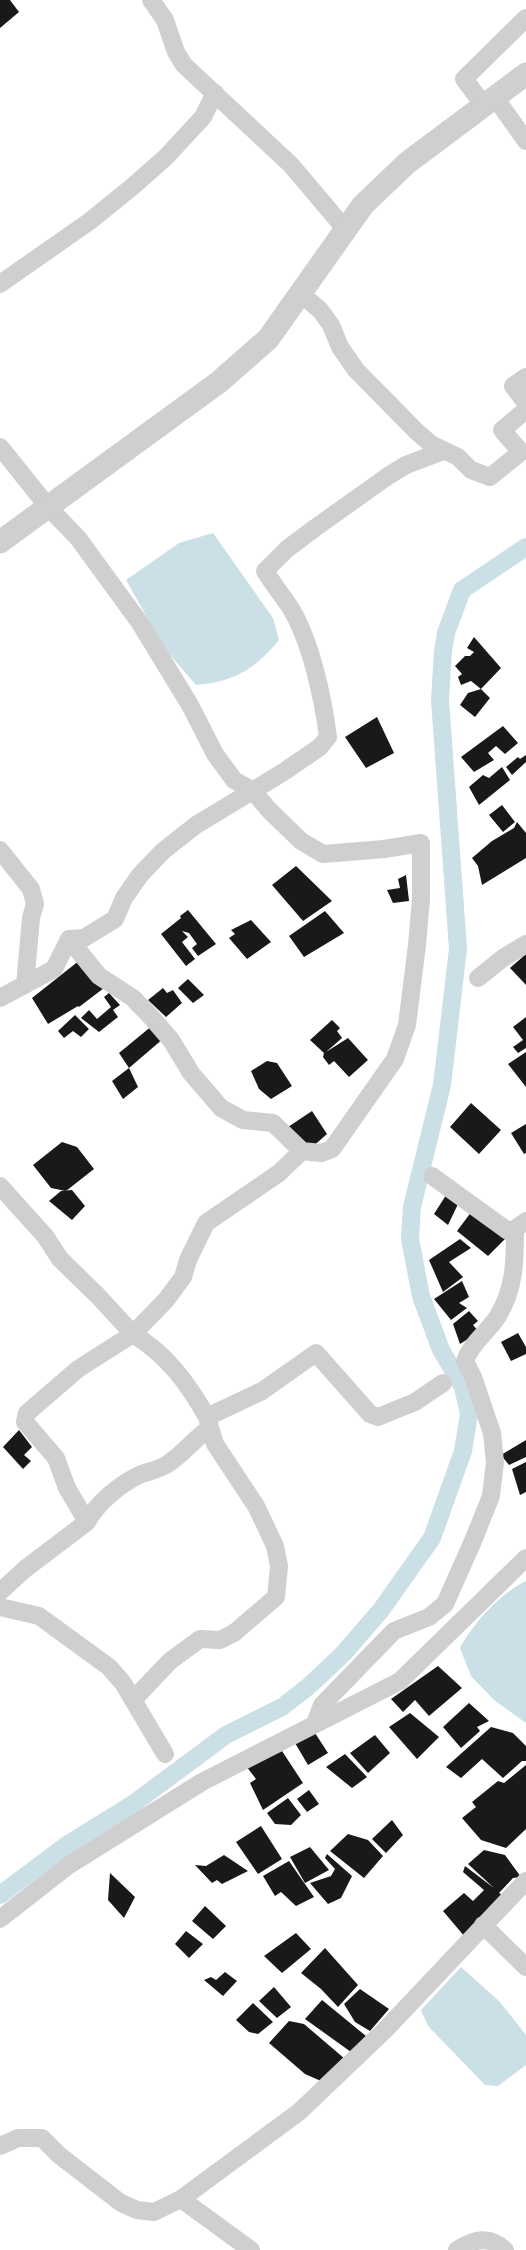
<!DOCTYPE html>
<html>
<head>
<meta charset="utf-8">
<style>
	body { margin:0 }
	canvas { display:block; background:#fff }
</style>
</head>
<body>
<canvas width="526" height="2250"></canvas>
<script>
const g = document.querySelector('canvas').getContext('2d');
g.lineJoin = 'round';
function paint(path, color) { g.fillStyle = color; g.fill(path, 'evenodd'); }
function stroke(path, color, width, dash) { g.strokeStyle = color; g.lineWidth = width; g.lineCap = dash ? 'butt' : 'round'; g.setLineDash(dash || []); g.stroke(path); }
const water = new Path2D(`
	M213,533L273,618L279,640C255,669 234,682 196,685L165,649L126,580L179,543Z
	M526,1581V1723L494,1700L471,1676L460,1648C474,1622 500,1594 526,1581Z
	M461,1967L500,2002L526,2035V2065L498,2086L485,2085L428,2026L421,2010Z`);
const canal = new Path2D(`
	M0,1895L67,1845L133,1804L226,1735L282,1707L309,1686L343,1654L381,1610L432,1538L463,1451L469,1414L463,1387L441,1350L421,1296L410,1239L412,1207L442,1085L458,949L440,700L443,651L446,633L462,590L526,547`);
const building = new Path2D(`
	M0,0H10L19,12L0,28Z
	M474,637L501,668L481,689L471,681L461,685L458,677L462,674L455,666L465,656H470L474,652L467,648Z
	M481,689L490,698L475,717L460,705L468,693Z
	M377,717L394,753L366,768L345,737Z
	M503,726L518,743L505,754L496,746L488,753L494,760L474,772L461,757Z
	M526,755V762L512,775L506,767L518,757L520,759Z
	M502,767L510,780L479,805L469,787L483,775L489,778Z
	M502,805L515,822L503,832L489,815Z
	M517,822L526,833V858L482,885L478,866L472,858L492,841L514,828Z
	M296,866L332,901L303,921L272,885Z
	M406,875L409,901L393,903L387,890L400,888L398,879Z
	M188,910L216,944L198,956L192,948L197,944L189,933L182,931L188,937L182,942L195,959L186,966L161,934L181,918L180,916Z
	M325,911L344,933L304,957L289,936Z
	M251,920L271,942L247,959L229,938L235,934L231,930Z
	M526,954V985L510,968Z
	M80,960L104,988L79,1007L78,1006L48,1024L32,998Z
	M188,979L204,995L193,1003L178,988Z
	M163,988L167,993L173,990L182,1003L166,1017L148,1000Z
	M109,993L120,1005L113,1010L118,1017L99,1032L81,1018L89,1010L97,1019L111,1007L104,997Z
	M75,1015L89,1029L81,1037L73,1031L64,1038L58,1031Z
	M526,1017V1048L518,1053L513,1047L523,1040L513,1027Z
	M332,1020L340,1028L337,1031L342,1038L326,1052L348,1038L368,1060L349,1077L334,1061L329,1065L323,1057L324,1053L310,1040Z
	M153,1025L164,1038L129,1068L138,1087L123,1099L112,1081L129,1068L119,1053Z
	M526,1052V1087L508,1064Z
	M267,1061L277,1063L292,1086L271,1099L259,1089L251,1071Z
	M471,1103L501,1130L479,1154L450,1127Z
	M312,1111L327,1134L310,1149L288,1127Z
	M526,1124V1153L524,1154L511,1133Z
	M62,1142L77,1147L94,1169L66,1191L51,1188L33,1165Z
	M72,1190L85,1206L72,1220L49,1201L61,1191Z
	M448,1192L459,1202L448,1225L434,1214Z
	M472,1211L505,1239L488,1256L457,1231Z
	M460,1239L471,1248L449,1262L463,1277L443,1292L429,1260Z
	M462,1281L469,1297L459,1303L467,1308L451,1320L434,1299Z
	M469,1311L478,1321L473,1325L479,1332L460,1344L453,1324Z
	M518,1333L526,1347V1354L511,1361L501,1342Z
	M19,1430L32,1447L24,1455L31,1461L23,1469L3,1447Z
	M526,1440V1457L509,1465L501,1455Z
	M526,1462V1492L520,1495L512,1469Z
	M438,1666L462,1688L429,1716L415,1700L403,1712L391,1699Z
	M469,1703L489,1721L477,1727L480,1731L461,1748L443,1727Z
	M410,1713L439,1737L417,1759L389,1727Z
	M491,1727L513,1733L526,1746V1761H522L503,1778L482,1759L461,1778L446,1767Z
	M315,1733L328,1753L308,1765L295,1743Z
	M375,1735L390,1753L368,1773L350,1753Z
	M282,1751L303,1783L263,1810L250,1783L256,1779L246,1766Z
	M345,1754L367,1777L352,1788L326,1767Z
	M526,1765V1829L506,1848L481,1840L462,1818L476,1807L472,1802L498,1781L504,1783Z
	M309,1790L319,1804L307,1812L297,1799Z
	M288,1798L301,1815L291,1825L275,1824L267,1813Z
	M392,1820L403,1835L386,1853L372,1839Z
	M261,1826L282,1859L258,1874L236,1842Z
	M348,1834L368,1840L383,1856L364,1878L330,1851Z
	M310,1847L329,1870L305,1883L290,1857Z
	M484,1850L505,1855L521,1877L513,1878L499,1893L504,1896L465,1937L443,1911L464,1893L473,1901L484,1890L463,1872L465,1866L494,1888L468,1864Z
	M327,1854L352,1876L341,1898L328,1904L310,1883L331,1876L335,1869L325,1858Z
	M224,1855L248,1871L222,1884L217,1880L212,1883L195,1865L206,1866Z
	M289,1861L314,1897L296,1906L281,1892L275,1896L263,1876Z
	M110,1873L135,1897L124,1918L108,1900Z
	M205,1906L226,1926L213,1939L192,1921Z
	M186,1931L203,1944L189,1958L175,1944Z
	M296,1933L311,1949L282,1973L264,1956Z
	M325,1948L358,1985L338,2007L321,1989L301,1973Z
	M225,1972L237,1981L223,1996L204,1980L211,1977L216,1980Z
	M274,1987L291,2007L277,2018L259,2001Z
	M360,1989L389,2009L370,2031L355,2022L344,2004Z
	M322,2000L366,2036L351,2052L305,2019Z
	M253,2003L273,2022L258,2034L249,2032L236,2020Z
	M289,2021L304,2024L345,2059L321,2081L305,2074L269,2043Z`);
const minor = new Path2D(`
	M151,0L165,20L176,52L184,65L291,165L346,230
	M494,96L526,141
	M483,104L464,79L526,18
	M0,284L90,221L132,187L166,157L203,117L215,93
	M301,294L320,310L331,325L340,347L356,370L416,431L431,444L458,457L471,470L490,477L521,452L502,430L526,410
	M526,377L513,386L526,403
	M0,447L49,508L78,538L140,623L190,705L215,754L234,780L252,790L269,810L301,841L323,854L384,849L421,843V899L417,945L407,1025L395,1059L332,1149L321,1153L302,1151L279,1173L206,1223L188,1260L183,1277L166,1300L133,1334L98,1296L60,1259L45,1236L0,1186
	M0,850L31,889L35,904L31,918L25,985
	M69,939L99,976L133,998L152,1018L171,1040L191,1073L221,1108L243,1120L273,1123L302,1151
	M478,978L503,958L526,944
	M0,998L54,969L69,939L84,938L115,919L124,898L140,875L163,851L196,825L282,773L320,747L328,737C323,698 311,641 290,607C282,595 273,584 265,571L287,549L315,528L388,476L406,465L443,451
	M432,1176L508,1231L515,1229
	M87,1522C97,1503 119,1485 139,1475C149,1471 160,1470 169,1463C184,1453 195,1438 210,1428
	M0,1592L25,1569L87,1522L67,1488L56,1458L25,1422L27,1413L78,1369L133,1334C167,1355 187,1382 207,1417
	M0,1607L39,1616L109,1667L123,1683L165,1754
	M133,1700L170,1661L200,1639L220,1640L234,1633L276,1597L279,1566L275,1546L256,1506L215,1444L207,1417L262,1391L316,1353L370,1414L378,1417L415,1402L443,1383
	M315,1723L322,1705L394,1631L429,1617L445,1604L473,1541L491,1496L495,1462L492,1433L473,1377L465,1361C471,1343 488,1332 498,1316C515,1288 515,1260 515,1229L526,1221
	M0,1919L69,1865L202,1782L400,1681L526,1558
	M483,1925L526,1967
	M0,2146L18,2138H42L59,2155L121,2203L137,2210L154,2212L181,2199L299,2112L385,2030L526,1881
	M181,2199L251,2250
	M457,2250C474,2239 489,2235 505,2250`);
const tertiary = new Path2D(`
	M0,542L219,382L268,339L363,205L407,163L526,74`);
paint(water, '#cbdfe7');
stroke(canal, '#cbdfe7', 18);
paint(building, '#191919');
stroke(minor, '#cfcfcf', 18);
stroke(tertiary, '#cfcfcf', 23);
</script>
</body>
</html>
